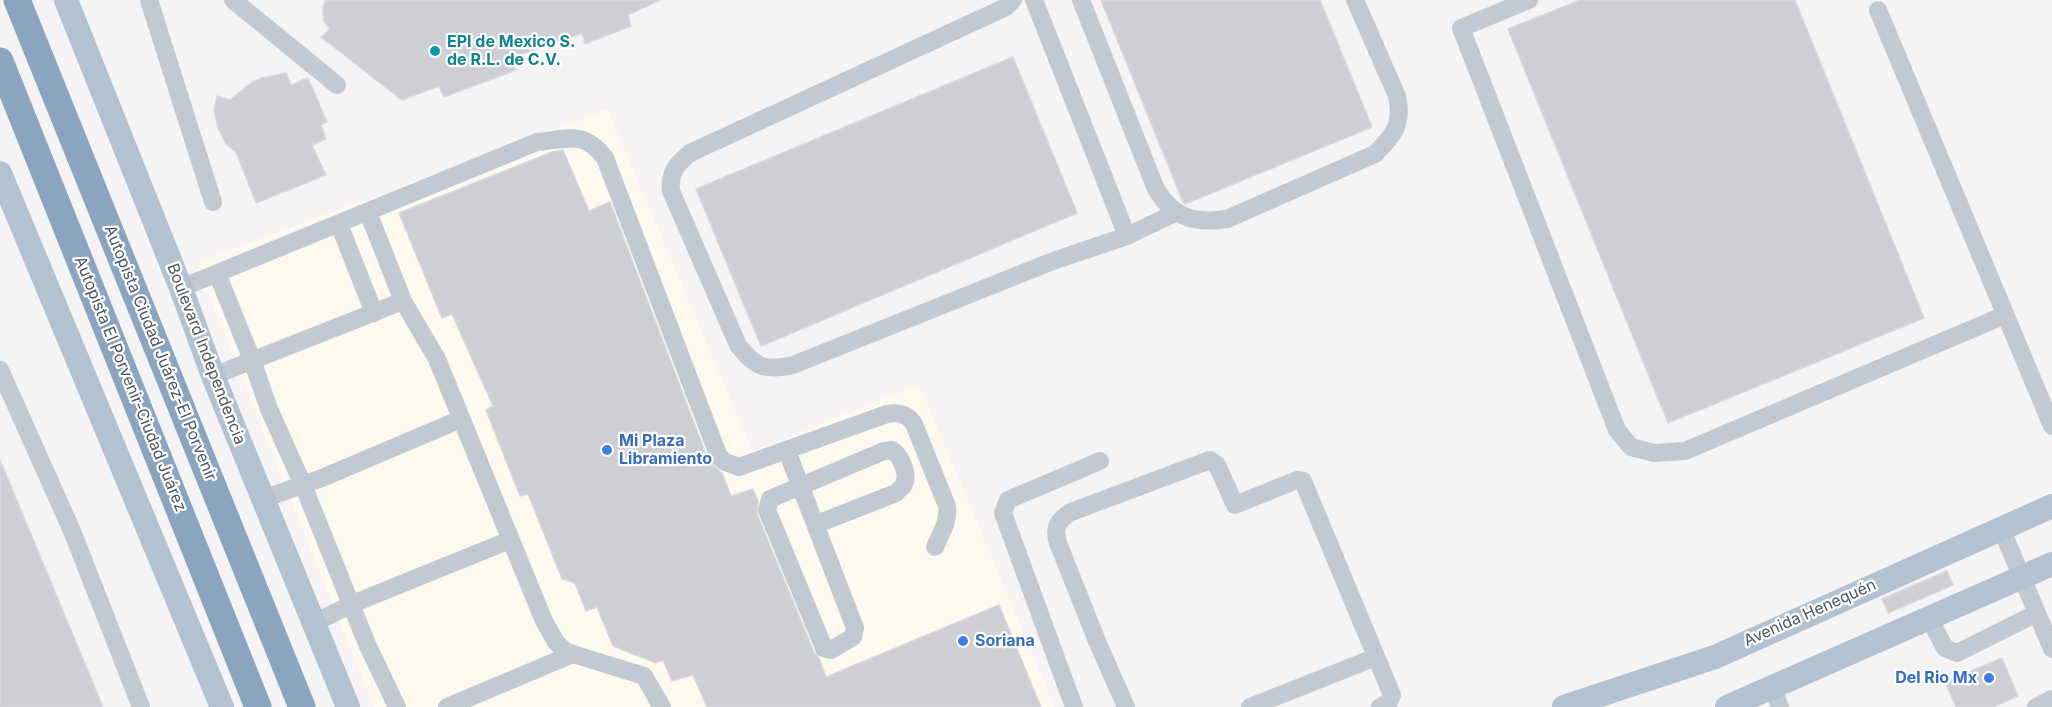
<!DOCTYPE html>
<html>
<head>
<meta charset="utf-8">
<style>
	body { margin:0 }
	canvas { display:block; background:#f5f3f3 }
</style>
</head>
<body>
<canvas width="2052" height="707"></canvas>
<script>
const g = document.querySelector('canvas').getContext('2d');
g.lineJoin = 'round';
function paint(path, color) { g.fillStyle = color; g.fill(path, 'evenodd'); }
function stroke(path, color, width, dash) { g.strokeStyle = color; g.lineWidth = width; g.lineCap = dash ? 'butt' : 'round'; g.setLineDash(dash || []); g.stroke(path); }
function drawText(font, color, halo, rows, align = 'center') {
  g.font = font + ' Inter,sans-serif'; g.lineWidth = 4.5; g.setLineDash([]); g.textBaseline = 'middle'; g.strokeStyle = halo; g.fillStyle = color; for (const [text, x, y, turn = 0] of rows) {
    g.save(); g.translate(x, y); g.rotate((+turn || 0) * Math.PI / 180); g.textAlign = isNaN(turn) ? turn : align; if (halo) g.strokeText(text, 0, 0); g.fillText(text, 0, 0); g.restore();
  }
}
const commercial = new Path2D(`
	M607,109L753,451L919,384L1055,707H374L196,263Z`);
const building = new Path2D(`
	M326,0H660L628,15L631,26L585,44L582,33L511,58L516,70L444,97L439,86L402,100L321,37L330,29L324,21L323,15V7Z
	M1101,0H1320L1372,127L1185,204L1183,202Z
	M1580,0H1795L1924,318L1668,423L1508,29Z
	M1013,57L1077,213L761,346L696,189Z
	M286,73L291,85L308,78L327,122L321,125L326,139L312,145L326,175L256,203L236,152L226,144L218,128L214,110L217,96L230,100L251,83L262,78Z
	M563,150L589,211L610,202L709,462L722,473L731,496L753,489L758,501L757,514L814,652L819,658L826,677L999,605L1041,707H707L693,675L672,681L663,660L656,663L613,646L597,607L586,611L575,583L562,579L528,494L520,496L486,410L493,406L452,314L442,318L399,213L552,152Z
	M0,461V460L103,707H0Z
	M1947,571L1953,585L1888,613L1882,599Z
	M2002,658L2018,696L1993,707H1956L1945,682Z`);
const minor = new Path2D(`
	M149,0L213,202
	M233,0L337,85
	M1013,0L1006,7L690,153C676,165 669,173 671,191L738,345C755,368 766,371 793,365L1053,261L1127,236L1177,212
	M1034,0L1127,236
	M1081,0L1156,189C1173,218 1196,224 1227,219L1375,154C1394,135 1403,124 1397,96L1355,0
	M1529,0L1461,28L1617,430L1631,447L1654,453L1685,451L2005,315
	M1878,10L2052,426
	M368,212L403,301L437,359L544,621L556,642L565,651L573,654L644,676L662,707
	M339,224L374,313
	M217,273L252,360L269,409L303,485L367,644L397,707
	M181,288L537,142C568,139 584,130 605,158L719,457L725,462L739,467L887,414C900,412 907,414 914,424L947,506C949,522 941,533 935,547
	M0,370L72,531L141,707
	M213,376L403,301
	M787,451L855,628L853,637L831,650L824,648L767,510L770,499L884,451L892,450C901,456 910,475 903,486C903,486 896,492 896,493L817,524
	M263,499L322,478L461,419
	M2002,530L2052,649
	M1929,618L1945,648L1957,653L2037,613
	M314,623L352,604L510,540
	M1772,687L1780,707
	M447,707L573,654
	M1074,707L1003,513L1008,500L1100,461
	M1126,707L1097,641L1058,543C1053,527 1058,520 1071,512L1210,460L1217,465L1235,505L1297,480L1303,481L1392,695L1389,702L1380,707
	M1250,707L1376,657
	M2036,707L2052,699`);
const major = new Path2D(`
	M66,0L181,288L213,376L348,707
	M0,173L222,707
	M1564,707L1715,657L2052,506
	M1727,707L2052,564`);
const highway = new Path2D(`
	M17,0L302,707
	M0,61L258,707`);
const markers = [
	[435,51,6,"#0f9aa8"],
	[607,450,6,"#3f7fe0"],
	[963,641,6,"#3f7fe0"],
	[1989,678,6,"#3f7fe0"]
];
const cultureNames = [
	["EPI de Mexico S.",447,42],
	["de R.L. de C.V.",447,60]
];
const streetNames = [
	["Autopista Ciudad Juárez-El Porvenir",160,353,68],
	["Boulevard Independencia",206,354,69],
	["Autopista El Porvenir-Ciudad Juárez",130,384,68],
	["Avenida Henequén",1810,613,-24]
];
const shopNames = [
	["Mi Plaza",619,441],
	["Libramiento",619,459],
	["Soriana",975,641],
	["Del Rio Mx",1977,678,"right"]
];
paint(commercial, '#fdf9ef');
paint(building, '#cdcfd5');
stroke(building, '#d7d9de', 1.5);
stroke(minor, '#c1cad2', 18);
stroke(major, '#b3c2d1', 24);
stroke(highway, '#8ba5c1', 27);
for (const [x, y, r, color] of markers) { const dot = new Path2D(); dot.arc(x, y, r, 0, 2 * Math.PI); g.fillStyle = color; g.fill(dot); stroke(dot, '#fff', 2); }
drawText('bold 16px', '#0d838f', '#fff', cultureNames, 'left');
drawText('16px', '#4a5661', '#fff', streetNames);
drawText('bold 16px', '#366cbe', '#fff', shopNames, 'left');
</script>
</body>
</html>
